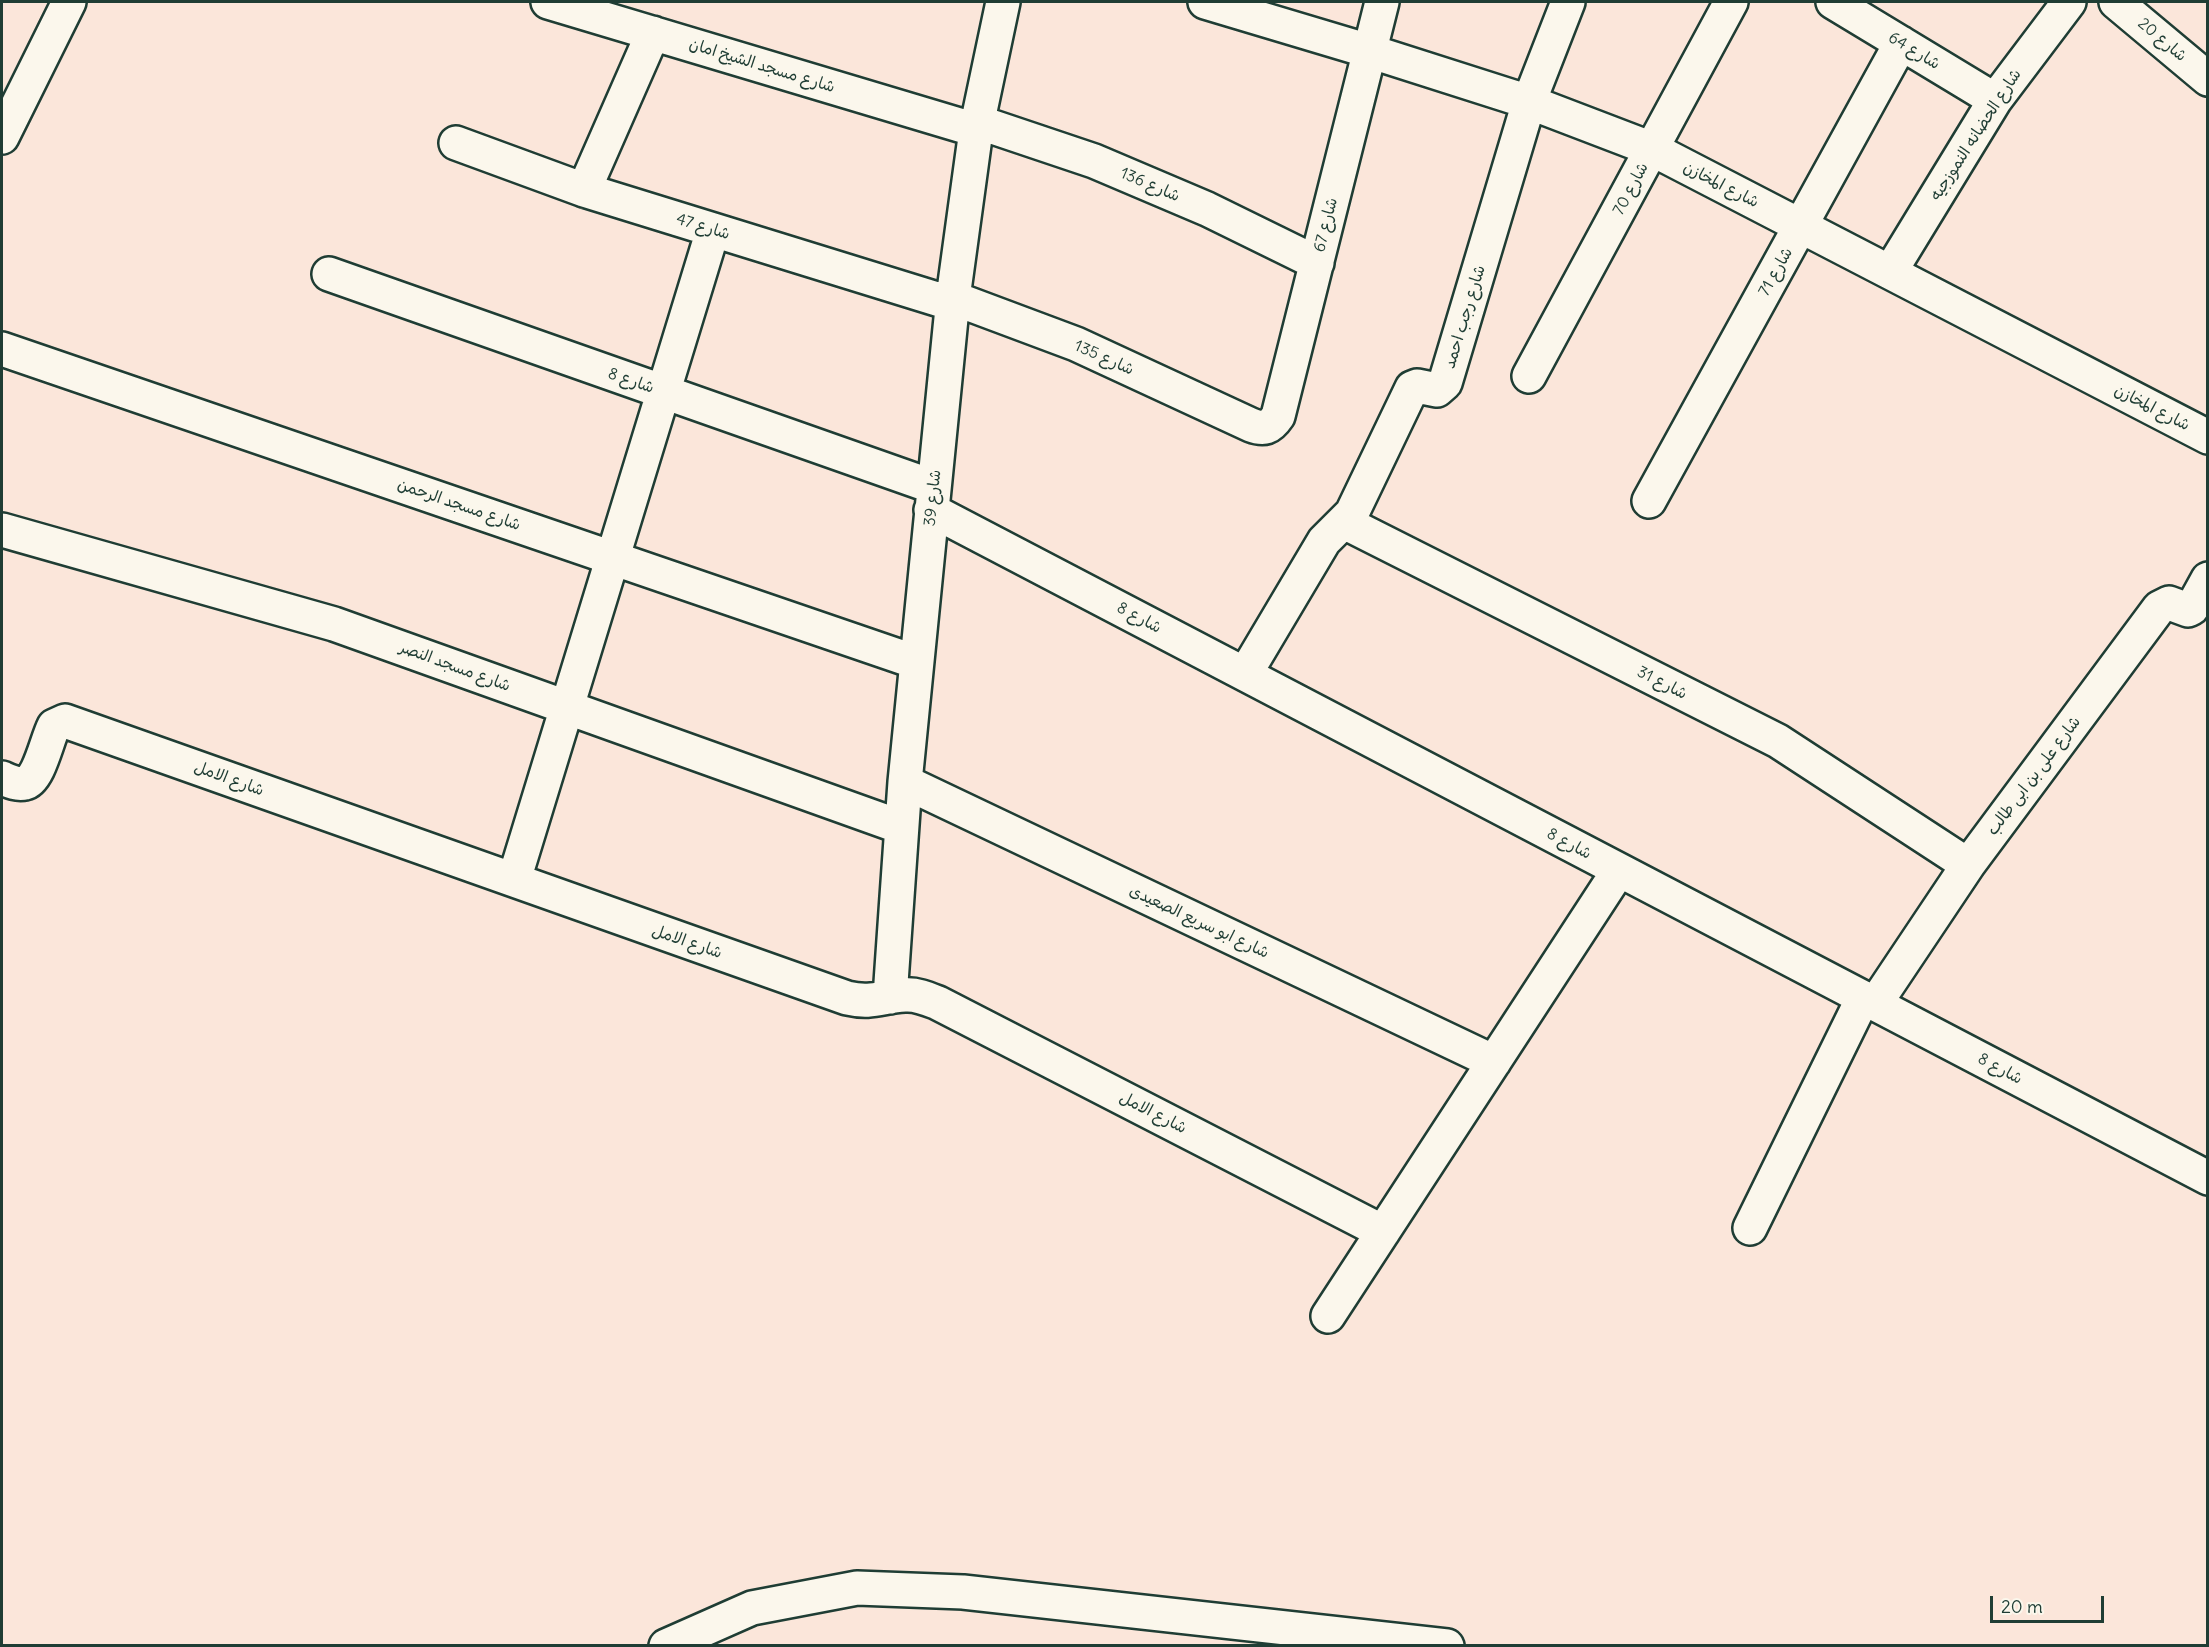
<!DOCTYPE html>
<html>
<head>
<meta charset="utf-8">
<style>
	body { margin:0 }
	#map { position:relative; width:2209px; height:1647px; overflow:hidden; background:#fbe6da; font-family:Delius,sans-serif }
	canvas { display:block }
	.frame { position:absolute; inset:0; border:3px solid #1f3d34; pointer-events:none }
	.scale { position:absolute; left:1990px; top:1596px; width:114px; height:27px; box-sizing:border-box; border:3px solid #1f3d34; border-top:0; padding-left:8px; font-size:18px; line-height:21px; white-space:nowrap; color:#1f3d34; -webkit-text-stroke:4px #fbf7ec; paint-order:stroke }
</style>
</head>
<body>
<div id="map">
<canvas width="2209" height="1647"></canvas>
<div class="frame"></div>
<div class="scale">20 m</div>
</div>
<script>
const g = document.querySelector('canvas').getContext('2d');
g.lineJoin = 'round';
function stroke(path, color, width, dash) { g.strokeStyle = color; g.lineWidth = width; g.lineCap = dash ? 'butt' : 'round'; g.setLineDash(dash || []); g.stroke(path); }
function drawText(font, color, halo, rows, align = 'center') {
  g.font = font + ' Delius,"Playpen Sans Arabic",sans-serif'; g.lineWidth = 5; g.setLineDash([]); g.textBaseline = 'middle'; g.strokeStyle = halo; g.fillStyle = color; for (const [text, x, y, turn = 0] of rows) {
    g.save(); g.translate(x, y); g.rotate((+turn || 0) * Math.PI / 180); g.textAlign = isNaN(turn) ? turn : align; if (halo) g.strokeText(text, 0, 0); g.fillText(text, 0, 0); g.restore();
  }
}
const minor = new Path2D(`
	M548,2L976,130
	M1205,2L1369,51L1529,102L1652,149L2208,437
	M1833,2L1995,100
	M2116,2L2208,79
	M978,122L1094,161L1207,209L1317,263
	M2,137L69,2
	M456,143L584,190L953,304
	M584,190L653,33
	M1890,272L1995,100L2069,2
	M329,274L934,487
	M953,298L1076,344L1251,425C1264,430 1270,428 1278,416L1382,2
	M2,349L916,662
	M1529,376L1731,2
	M1649,501L1901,43
	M931,510L2208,1178
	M1344,522L1778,741L1968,865
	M2,530L334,624L901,827
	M1245,674L1324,541L1352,513L1412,388L1417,386L1437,390L1445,383L1529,102L1568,2
	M2,778C9,781 17,785 25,783C39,780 47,739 54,726L65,721L847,998C873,1004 882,996 905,995C917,994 928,999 938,1003L1383,1232
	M905,782L1494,1062
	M514,880L713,230
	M890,997L905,782L953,298L976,130L1003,2
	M1875,1004L1968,865L2159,608L2169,603L2188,610L2192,608L2208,579
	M1750,1228L1863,998
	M1328,1316L1619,870
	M666,1646L752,1608L857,1588L963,1592L1447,1646`);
const streetNames = [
	["شارع 20",2162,40,40],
	["شارع 64",1914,51,31],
	["شارع مسجد الشيخ امان",762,66,17],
	["شارع الحضانه النموزجيه",1976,135,-57],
	["شارع 136",1150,185,23],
	["شارع المخازن",1721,185,27],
	["شارع 70",1631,189,-62],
	["شارع 67",1326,225,-76],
	["شارع 47",703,227,17],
	["شارع 71",1776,272,-61],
	["شارع رجب احمد",1465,317,-73],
	["شارع 135",1104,358,24],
	["شارع 8",631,381,19],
	["شارع المخازن",2152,408,27],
	["شارع 39",933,498,-84],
	["شارع مسجد الرحمن",459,505,19],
	["شارع 8",1139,618,28],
	["شارع مسجد النصر",455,667,20],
	["شارع 31",1662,683,27],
	["شارع على بن ابى طالب",2034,776,-53],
	["شارع الامل",229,779,20],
	["شارع 8",1569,844,28],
	["شارع ابو سريع الصعيدى",1199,922,25],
	["شارع الامل",687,942,19],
	["شارع 8",2000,1069,28],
	["شارع الامل",1153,1113,27]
];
stroke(minor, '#1f3d34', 38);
stroke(minor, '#fbf7ec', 33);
drawText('16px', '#1f3d34', '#fbf7ec', streetNames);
</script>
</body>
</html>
